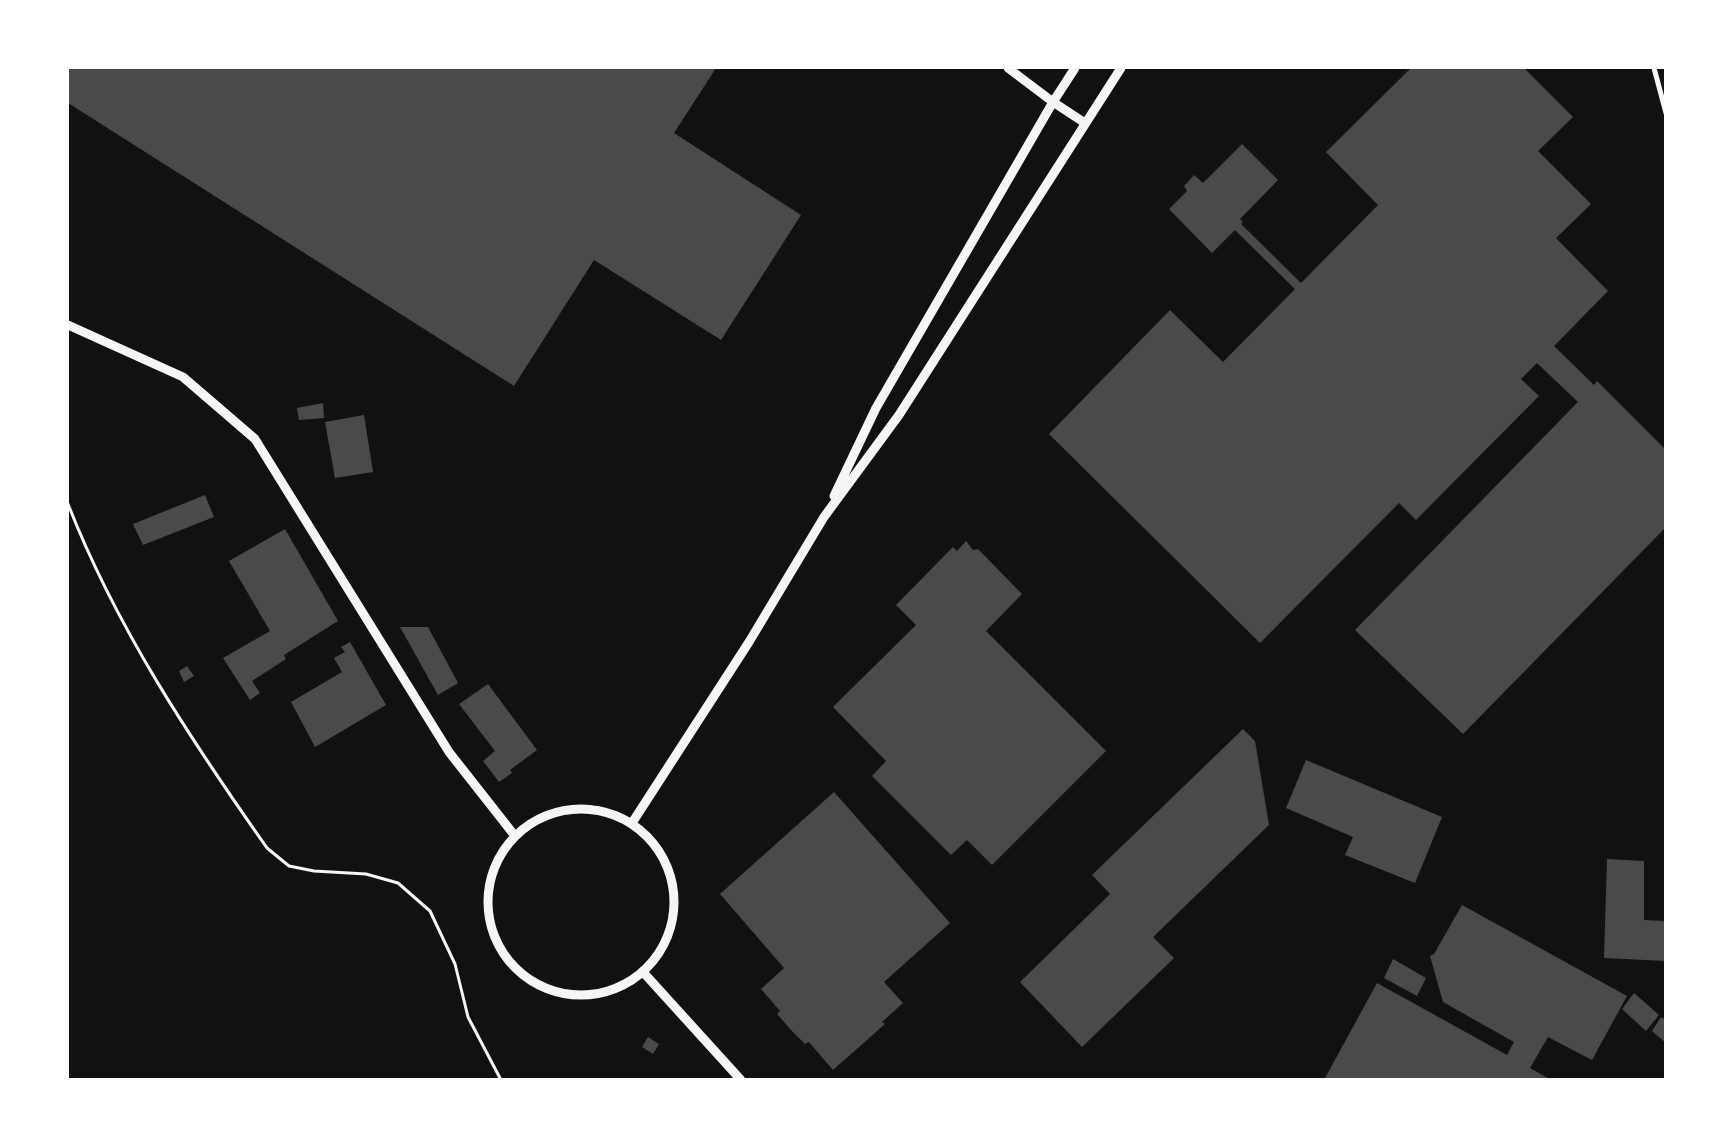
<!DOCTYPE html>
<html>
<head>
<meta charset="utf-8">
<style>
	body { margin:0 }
	#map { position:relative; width:1733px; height:1147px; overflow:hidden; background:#111; font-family:Ubuntu,sans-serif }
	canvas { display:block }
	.frame { position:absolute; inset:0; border:69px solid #fff; pointer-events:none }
</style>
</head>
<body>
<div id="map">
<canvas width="1733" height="1147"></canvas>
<div class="frame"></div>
</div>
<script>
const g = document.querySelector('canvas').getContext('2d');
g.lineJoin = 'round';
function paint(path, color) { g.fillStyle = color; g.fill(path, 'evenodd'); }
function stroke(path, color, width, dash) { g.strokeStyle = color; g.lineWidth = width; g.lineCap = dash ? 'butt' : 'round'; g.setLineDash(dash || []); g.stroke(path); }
const building = new Path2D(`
	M68,68H716L674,133L801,215L721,340L594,260L514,386L68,103Z
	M1411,68H1524L1573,117L1538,151L1591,204L1556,238L1608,291L1554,346L1594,385L1597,381L1666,450V527L1463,734L1355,630L1578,402L1537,363L1521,379L1539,396L1416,520L1399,503L1260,643L1049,434L1170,310L1223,362L1295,289L1235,230L1212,253L1169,209L1187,191L1184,186L1194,175L1203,183L1242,144L1278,180L1240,219L1243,222L1241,224L1301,283L1378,205L1326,152Z
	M323,403L324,418L299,420L297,408Z
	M364,415L373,472L335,478L325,422Z
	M205,495L214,517L143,545L133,524Z
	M285,529L338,621L284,655L286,659L252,681L260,693L250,700L223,658L270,631L229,561Z
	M966,541L973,550L978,549L1022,594L986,631L1106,751L992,865L967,840L951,855L872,776L886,761L833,707L916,625L896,605L953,547L957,551Z
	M400,627H428L458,683L438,695Z
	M350,642L386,705L315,747L291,702L342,672L334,658L345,652L341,647Z
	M187,666L194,676L184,682L179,671Z
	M488,684L537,750L510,770L512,773L499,782L483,761L495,751L459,704Z
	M1243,729L1255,741L1269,825L1153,937L1174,958L1082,1047L1020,982L1110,894L1092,875Z
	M1306,760L1442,817L1415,883L1345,855L1353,837L1286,808Z
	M834,792L950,923L884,982L903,1003L882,1022L885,1024L833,1070L809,1042L805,1044L791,1030L777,1014L780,1011L761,989L784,968L720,894Z
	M1607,859L1644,861V920L1666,921V961L1604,958Z
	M1462,905L1627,996L1592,1060L1548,1037L1530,1068L1551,1080H1324L1377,983L1507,1055L1514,1042L1443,1002L1430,956L1434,954Z
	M1393,959L1426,978L1417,996L1384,978Z
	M1634,993L1659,1015L1646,1031L1622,1009Z
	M1661,1017L1666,1020V1043L1652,1031Z
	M648,1037L659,1044L653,1054L642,1047Z`);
const path = new Path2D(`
	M68,504C116,627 191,740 267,848L289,866L314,871L366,874L398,883L430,911L455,964L468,1017L501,1080`);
const minor = new Path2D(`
	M1654,68L1666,113`);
const tertiary = new Path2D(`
	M1008,68L1053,102L1085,123
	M68,325L183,377L255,439L449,752L515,836
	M834,496L876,408L1053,102L1075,68
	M488 902a93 93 0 1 1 186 0a93 93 0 1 1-186 0Z
	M632,823L749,642L824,517L899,415L1121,68
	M643,972L741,1080`);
paint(building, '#4a4a4a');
stroke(path, '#f5f5f5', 3);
stroke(minor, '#f5f5f5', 5);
stroke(tertiary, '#f5f5f5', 9);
</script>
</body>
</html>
